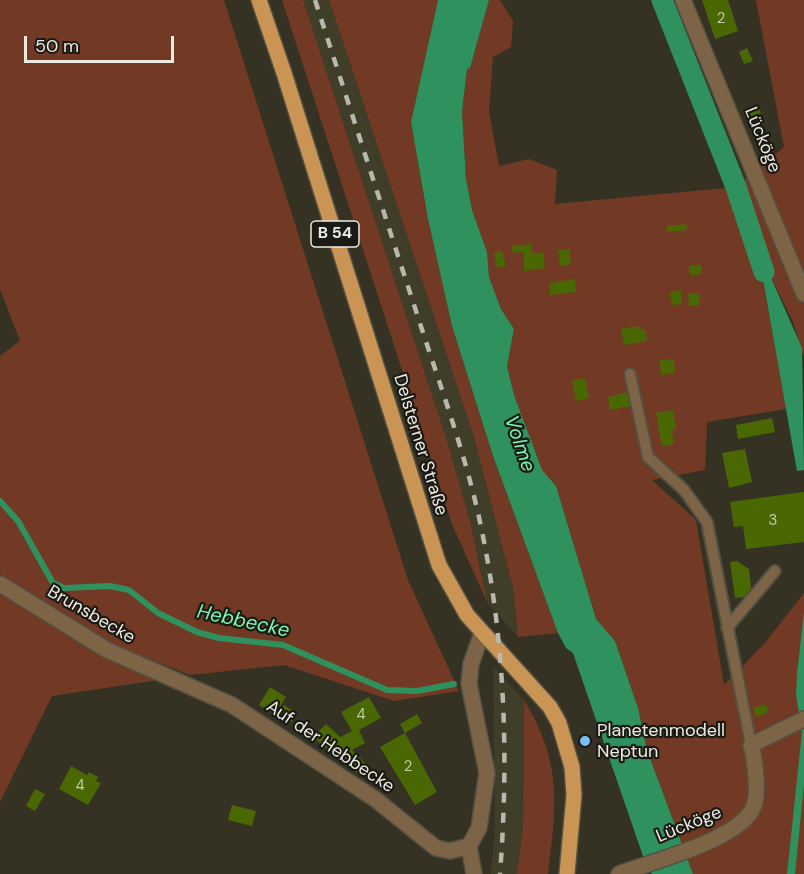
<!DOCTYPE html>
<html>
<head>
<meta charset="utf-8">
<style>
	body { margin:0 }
	#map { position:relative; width:804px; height:874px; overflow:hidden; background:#353224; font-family:"DM Sans",sans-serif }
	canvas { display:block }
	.scale { position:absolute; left:24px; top:36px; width:150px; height:27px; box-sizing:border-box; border:3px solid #ecebe2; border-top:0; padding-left:8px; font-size:18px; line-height:21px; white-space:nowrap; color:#ecebe2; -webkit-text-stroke:4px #1b1a14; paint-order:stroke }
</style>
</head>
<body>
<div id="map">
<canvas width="804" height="874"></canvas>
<div class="scale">50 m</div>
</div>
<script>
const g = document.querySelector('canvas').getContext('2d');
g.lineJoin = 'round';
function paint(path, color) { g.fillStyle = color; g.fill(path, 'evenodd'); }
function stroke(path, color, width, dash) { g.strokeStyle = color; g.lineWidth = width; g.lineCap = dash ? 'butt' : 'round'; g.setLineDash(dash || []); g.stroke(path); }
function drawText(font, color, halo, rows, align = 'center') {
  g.font = font + ' "DM Sans",sans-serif'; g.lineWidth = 4.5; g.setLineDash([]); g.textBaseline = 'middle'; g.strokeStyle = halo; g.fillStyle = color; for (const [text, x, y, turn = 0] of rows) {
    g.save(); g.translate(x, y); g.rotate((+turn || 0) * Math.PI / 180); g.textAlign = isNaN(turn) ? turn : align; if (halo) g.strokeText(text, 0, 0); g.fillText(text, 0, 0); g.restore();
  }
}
const built = new Path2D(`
	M303,0H329L474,437L513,588L518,637L487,602L471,525L448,444Z
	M493,666L524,700L523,826L517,874H491L495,827Z`);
const green = new Path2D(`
	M0,0H224L408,580L459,691L394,701L284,665L190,675L109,643L0,574V356L20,341L0,289Z
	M282,0H303L448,444L471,525L487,602L452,524Z
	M329,0H438L411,122L428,219L452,326L493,456L558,633L518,637L513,588L474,437Z
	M489,0H500L513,21L511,47L493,57L489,112L499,166L529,159L557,170L555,204L736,187L784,147L756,0H804V357L793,322L757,248L786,409L707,422L705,470L652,480L696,520L724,685L764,644L804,593V874H693L647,750L638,708L615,641L596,619L556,486L542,471L514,395L507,366L514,329L501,309L489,277L487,252L472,210L466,180L462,112L467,68H470Z
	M0,592L101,657L158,680L52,696L0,802Z
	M524,700C562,762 557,805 548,874H517L523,826Z`);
const water = new Path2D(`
	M438,0H489L470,68L467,69L462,112L466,179L472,210L487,252L489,277L501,309L514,329L507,366L514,395L542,470L556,486L596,619L615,641L638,708L647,750L693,874H652L644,859L573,653L566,648L558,633L493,456L452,326L428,219L411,122Z
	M757,246L802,348L804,470L797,471Z
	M804,612V784L795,874H787L802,732L796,695L797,674Z`);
const stream = new Path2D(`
	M0,501L18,521L53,583L64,588L110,586L129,590L158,613L197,632L219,638L283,645L387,690L417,691L454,684`);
const canal = new Path2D(`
	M662,0L736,187L764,272`);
const building = new Path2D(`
	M702,0H728L738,31L715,39Z
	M747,48L753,61L744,64L739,52Z
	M758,106L761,113L746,119L743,112Z
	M686,224L687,230L667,232V226Z
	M531,244L532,254L543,252L545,268L524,271V252L513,253L512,246Z
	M569,249L571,264L560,266L558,250Z
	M502,251L506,266L497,268L494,253Z
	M701,265L702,274L690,275L689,266Z
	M575,279L576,292L550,295L549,283Z
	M681,290L682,304L672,305L670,292Z
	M699,293L700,305L689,306L688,294Z
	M640,326L641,330L645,329L647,341L624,345L621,329Z
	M674,359L675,373L661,375L660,360Z
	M585,378L589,398L576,401L572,381Z
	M628,392L631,406L610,410L608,397Z
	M673,410L676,429L672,430L674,444L662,446L656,413Z
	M772,418L775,432L738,439L736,425Z
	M745,449L752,482L729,488L722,453Z
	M804,492V542L746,549L743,526L734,527L730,502Z
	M737,561L749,569L752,596L735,598L730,562Z
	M270,687L286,697L275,715L259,705Z
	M369,697L381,718L359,730L365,743L352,750L370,768L361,777L340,757L343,755L339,751L334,756L313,737L326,724L340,737L352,731L341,712Z
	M766,704L769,712L756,717L753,708Z
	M284,705L297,714L292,722L279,713Z
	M417,714L422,723L405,733L437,792L415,805L380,747L405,733L400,724Z
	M71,766L87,775L89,772L98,777L96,781L101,783L88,805L59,789Z
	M35,789L45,794L35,811L26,806Z
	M232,805L256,811L252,826L228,820Z`);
const service = new Path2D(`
	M630,374L648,457L684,490L707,522L751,745
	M727,628L775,571`);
const minor = new Path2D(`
	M683,0L804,294
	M0,584L107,650L232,705L375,799L436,848L450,851L469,846L479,828L487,773L469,684L471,664L482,633
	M469,846L474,874
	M619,874C652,861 741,840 754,806C759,793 755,759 751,745L804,719`);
const primary = new Path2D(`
	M259,0L284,73L439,565L467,615L550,707L559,723L572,767L574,795L567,874`);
const rail = new Path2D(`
	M315,0C349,105 383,210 417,314C439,383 465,452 480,522C505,637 509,757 500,874`);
const markers = [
	[585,741,6,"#76c0f7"]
];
const numberNames = [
	["2",721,19],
	["3",773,521],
	["4",361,715],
	["2",408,767],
	["4",80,786]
];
const shields = [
	[335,234,48]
];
const shieldNames = [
	["B 54",335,234]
];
const streetNames = [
	["Lücköge",762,140,68],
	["Delsterner Straße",420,445,73],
	["Brunsbecke",91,615,30],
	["Auf der Hebbecke",330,747,34],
	["Lücköge",689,825,-22]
];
const poiNames = [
	["Planetenmodell",597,731],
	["Neptun",597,752]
];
const waterNames = [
	["Volme",519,444,71],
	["Hebbecke",243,622,12]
];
paint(built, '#403d29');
paint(green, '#723a24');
paint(water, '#2f925e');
stroke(stream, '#2f925e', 6);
stroke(canal, '#2f925e', 21);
paint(building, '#496804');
stroke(service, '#525042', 14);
stroke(minor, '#525042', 18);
stroke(primary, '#525042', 18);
stroke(service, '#7e6446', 10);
stroke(minor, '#7e6446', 15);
stroke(primary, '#c99454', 15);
stroke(rail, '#b9b8ad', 4.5, [10, 10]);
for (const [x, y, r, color] of markers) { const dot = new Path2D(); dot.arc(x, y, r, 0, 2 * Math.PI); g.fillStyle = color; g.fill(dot); stroke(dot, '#1b1a14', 2); }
drawText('15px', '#c3caaa', null, numberNames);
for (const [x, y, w] of shields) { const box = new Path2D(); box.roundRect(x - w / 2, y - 13, w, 26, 4.5); g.fillStyle = '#1b1a14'; g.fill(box); stroke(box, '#ecebe2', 1.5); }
drawText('bold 16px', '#ecebe2', null, shieldNames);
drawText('18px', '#ecebe2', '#1b1a14', streetNames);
drawText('18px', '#ecebe2', '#1b1a14', poiNames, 'left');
drawText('italic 20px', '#79f7af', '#1b1a14', waterNames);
</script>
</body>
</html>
